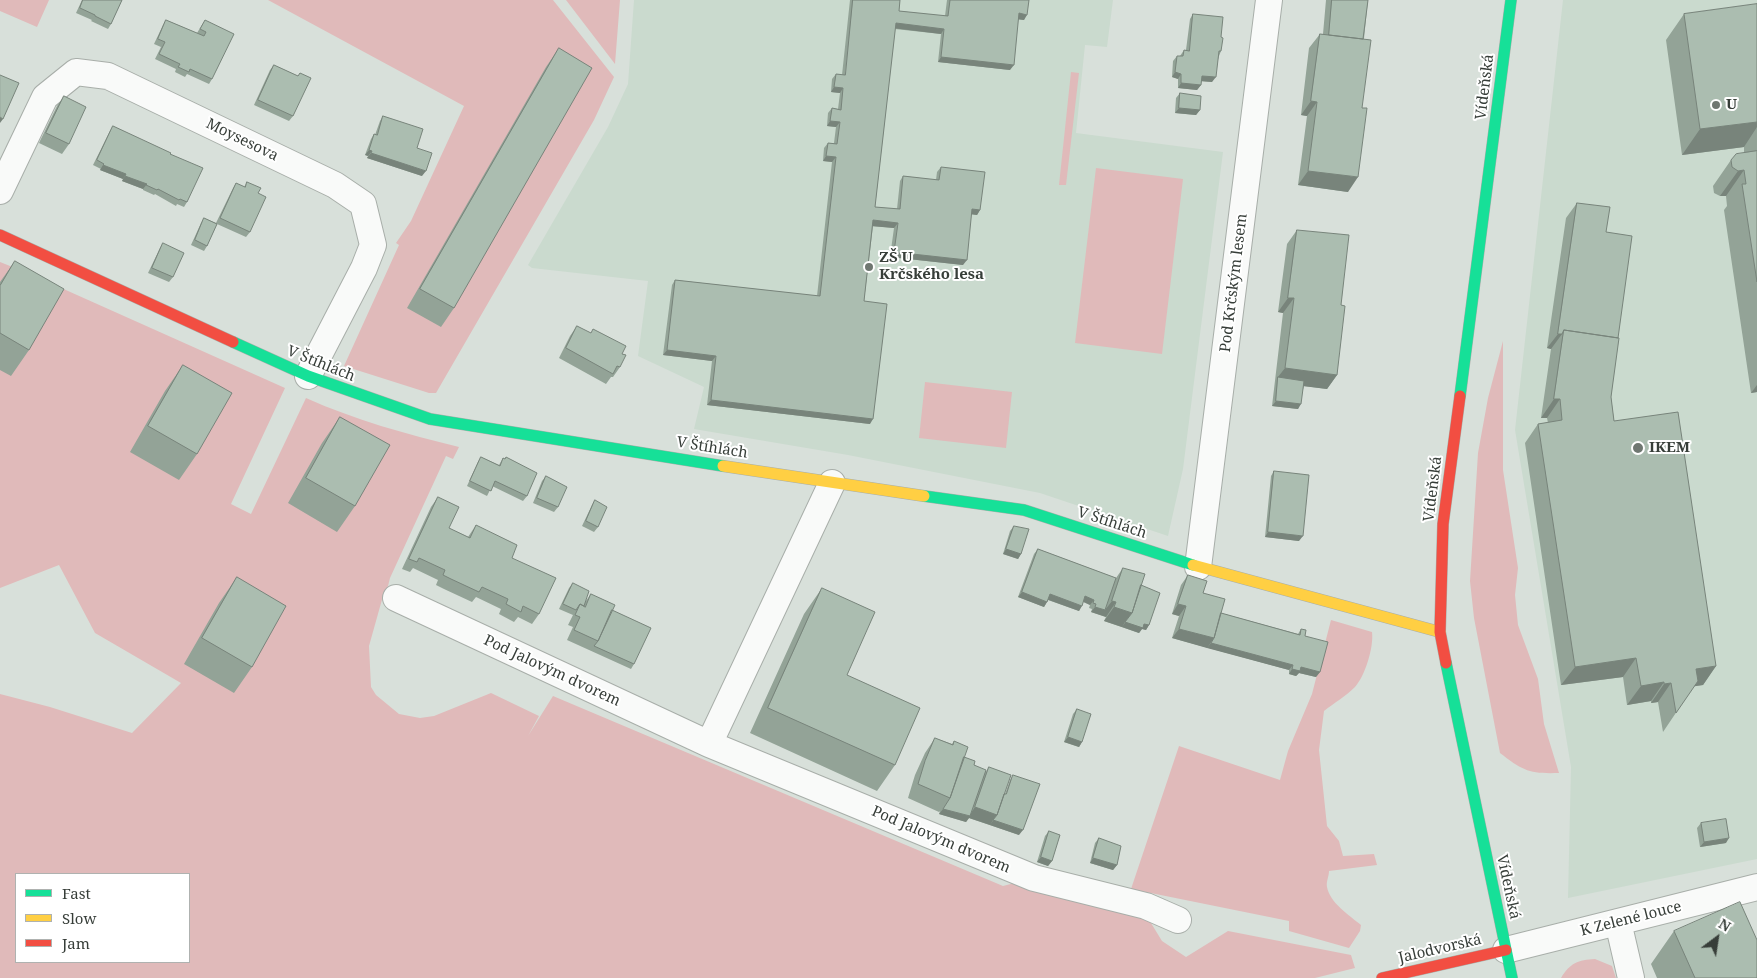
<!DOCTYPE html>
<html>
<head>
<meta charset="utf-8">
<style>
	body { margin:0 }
	#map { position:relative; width:1757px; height:978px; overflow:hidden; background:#d8e0da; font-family:"Noto Serif",serif }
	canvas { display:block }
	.legend { position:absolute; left:15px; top:873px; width:175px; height:90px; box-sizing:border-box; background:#fff; border:1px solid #afb2b0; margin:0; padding:6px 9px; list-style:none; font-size:15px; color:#373e39 }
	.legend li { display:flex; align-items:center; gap:10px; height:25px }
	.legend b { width:25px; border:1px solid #afb2b0 }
	.north { position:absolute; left:1692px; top:913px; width:50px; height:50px; -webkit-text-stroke:4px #fff; paint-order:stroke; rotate:31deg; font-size:14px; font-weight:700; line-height:20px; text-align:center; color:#373e39 }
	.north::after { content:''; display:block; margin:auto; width:18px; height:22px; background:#373e39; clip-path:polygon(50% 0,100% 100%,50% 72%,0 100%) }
</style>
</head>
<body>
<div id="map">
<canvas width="1757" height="978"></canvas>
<ul class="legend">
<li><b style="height:6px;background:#16e098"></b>Fast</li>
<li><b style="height:6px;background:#ffcf43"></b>Slow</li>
<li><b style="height:6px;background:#f24e42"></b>Jam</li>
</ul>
<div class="north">N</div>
</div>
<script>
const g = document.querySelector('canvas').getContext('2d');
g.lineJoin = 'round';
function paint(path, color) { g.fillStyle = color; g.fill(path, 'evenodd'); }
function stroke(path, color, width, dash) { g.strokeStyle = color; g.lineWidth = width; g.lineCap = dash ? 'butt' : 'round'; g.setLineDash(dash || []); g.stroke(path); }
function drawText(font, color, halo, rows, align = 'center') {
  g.font = font + ' "Noto Serif",serif'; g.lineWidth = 4; g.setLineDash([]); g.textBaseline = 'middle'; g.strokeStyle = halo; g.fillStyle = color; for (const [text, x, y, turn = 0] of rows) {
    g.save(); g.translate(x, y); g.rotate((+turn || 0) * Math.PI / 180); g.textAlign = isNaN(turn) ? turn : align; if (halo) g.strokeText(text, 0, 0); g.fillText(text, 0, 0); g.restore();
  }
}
const built = new Path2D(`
	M634,0H1113L1107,47L1085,45L1076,133L1223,152L1183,469L1168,536L1040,493L848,455L694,429L704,387L638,356L648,281L532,268L528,265L608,127L628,84Z
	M1563,0H1757V859L1568,898L1571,767L1515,430Z`);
const green = new Path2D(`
	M0,0H49L37,27L0,11Z
	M268,0H553L614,77L594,120L436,393H429L344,366L399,245L396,243L411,221L464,106Z
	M566,0H620L615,64Z
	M1071,72L1079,73L1066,185H1059Z
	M1096,168L1183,179L1162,354L1075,343Z
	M0,262L30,274L285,388L231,504L251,514L306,398C355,420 406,434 459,447L453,459L446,456L390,578L388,586L383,596L369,646L371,687L376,695L399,714L420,718L434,716L491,693L539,716L528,736L553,696L1003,886L1034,878L1143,910L1162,941L1186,957L1228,931L1351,955L1355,968L1315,978H0V694L50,707L132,733L181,683L95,633L59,565L0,588ZM16,874H189V962H16Z
	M1503,341V470L1518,568L1515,595L1518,625L1538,679L1544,724L1559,773C1530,774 1523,771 1500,753L1474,618L1470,581L1478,453L1488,398Z
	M925,382L1012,392L1006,448L919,438Z
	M1331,620L1372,632C1374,647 1365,676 1355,687C1346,696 1334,703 1324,711L1319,750L1327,826L1339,841L1343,856L1374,854L1377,865L1329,871C1329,876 1326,882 1327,887C1330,903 1349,915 1361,925L1360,931L1349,948L1289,931V921L1131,889L1179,746L1280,780L1288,751L1312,694Z
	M1595,959L1612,966L1616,978H1561C1570,963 1578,960 1595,959Z`);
const street = new Path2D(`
	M0,191L45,97L76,72L108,76L335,185L363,204L373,245L364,268L308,376
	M1198,567L1269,0
	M396,598L709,744L1034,878L1146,906L1178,920
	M709,744L832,483
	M1618,922L1631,978
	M1506,950L1757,887`);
const fast = new Path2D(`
	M233,342L308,376L430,419L723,466
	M1460,396L1511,0
	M924,496L1024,510L1193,565
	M1446,663L1512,978`);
const slow = new Path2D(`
	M723,466L924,496
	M1193,565L1440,632`);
const jam = new Path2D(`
	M0,235L233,342
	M1446,663L1440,632L1443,524L1460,396
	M1382,978L1506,950`);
const wall = new Path2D(`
	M82,0H122L111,24L108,29L91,21L92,20L76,13Z
	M850,0H900L899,11L945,16L947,0H1029L1024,20L1018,19L1010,70L938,62L941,34L895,29L875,207L897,209L900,181L903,176L936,180L937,172L941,167L980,210L977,215L971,214L963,265L890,257L894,228L873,226L864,301L870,424L707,405L712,361L663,355L672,285L675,280L817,296L832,162L823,161L824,148L828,143H834L836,127L827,126L828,113L832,108L838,109L840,93L831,92L832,79L836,74L842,75Z
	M1326,0H1368L1348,192L1298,185L1307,116L1301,115L1309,48L1320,34H1323Z
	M1757,4V392L1751,393L1724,210L1727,206L1726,196H1720L1714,193L1713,186L1731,160L1744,153V147L1682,155L1666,40L1684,14Z
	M1193,14L1221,37V51L1219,56L1212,82L1201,81V85L1197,90L1178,88V79L1172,77L1173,61L1177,56H1180L1184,50H1186L1190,19Z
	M166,20L197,33L205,20L212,79L209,84L187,74L185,77L175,72L176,69L155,59L161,47L154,44L163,25Z
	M559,48L454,308L441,327L407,308L546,67Z
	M274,65L298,76L300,73L293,116L289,121L254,105L270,70Z
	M1180,93L1200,110L1196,115L1175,113L1176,98Z
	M64,96L69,144L62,154L39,143L57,106Z
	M383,116L417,148L422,176L367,158L368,156L365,155L371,139L374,134L375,135L380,121Z
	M113,126L170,154L187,202L184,207L177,204L176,206L155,194L154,195L143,190V189L122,181L123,179L100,170L101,169L93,165L110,131Z
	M247,182L258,193L250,232L246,237L217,224L207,246L204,251L191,245L201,223L204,218L216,223L233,188L236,183L244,187Z
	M1577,203L1606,232L1618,338L1611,397L1614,421L1716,666L1703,685L1694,686L1663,732L1658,702L1651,703V701L1627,705L1623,677L1561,685L1525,443L1538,424L1548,423L1547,418H1541L1551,349L1547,348L1566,218Z
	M1297,230L1341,305L1337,375L1327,389L1304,386L1298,409L1272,406L1283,313L1278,312L1287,244Z
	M163,243L173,277L169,282L148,273L160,248Z
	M15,261L29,350L11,376L0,370V282Z
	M577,326L622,354L620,367L613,377H611L606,384L559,358L570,336Z
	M183,365L197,454L179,480L130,452L165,391Z
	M340,417L355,506L337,532L288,503L322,443Z
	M481,457L499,465L503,458L505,459L506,457L527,496L523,501L492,486L487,496L467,486L478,462Z
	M1274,471L1299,541L1265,537L1271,476Z
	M546,476L558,507L554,512L533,503L542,481Z
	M438,497L449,528L468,537L476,525L512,558L539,614L532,624L518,617L514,622L499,614L501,609L476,597L472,602L444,589L436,585L438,580L413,568L410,572L402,569L431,507Z
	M595,500L598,527L594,532L582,526L592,505Z
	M1014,526L1021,554L1018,559L1003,554L1010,531Z
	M1038,549L1116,578L1123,568L1141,585L1149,625L1146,630L1142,629L1139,633L1104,621L1106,617L1091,612L1092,609L1089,608L1090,605L1083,602L1079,611L1048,600L1044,607L1018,597L1034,554Z
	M1188,575L1221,613L1298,634L1301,629L1305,636L1320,672L1316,677L1299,673L1296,676L1289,674V670L1172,638L1179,616L1172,614L1181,585Z
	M237,577L252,667L234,693L184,664L219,603Z
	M573,583L585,602L591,594L612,610L634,664L631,669L567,640L573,627L568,625L573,615L559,609L569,588Z
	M822,588L847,675L895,765L877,791L750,733L804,614Z
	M1077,709L1082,742L1079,747L1064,742L1073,714Z
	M935,738L952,744L954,741L964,757L974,765L986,772L989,767L1005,794L1010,780L1013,775L1019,835L969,818L966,822L939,814L940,811L939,812L908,798L915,775L925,753Z
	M1701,823L1726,843L1700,847L1697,828Z
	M1049,831L1052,861L1048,866L1037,862L1045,836Z
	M1099,838L1117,865L1113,870L1090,863L1095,843Z
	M1674,931L1757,978H1657L1651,964Z`);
const shadedWall = new Path2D(`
	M1019,13L1027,15L1024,20L1015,19Z
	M896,23L944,29L941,34L892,28Z
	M941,57L1014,65L1010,70L938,62Z
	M1175,72L1181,74L1178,79L1172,77Z
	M1202,76L1216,77L1212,82L1199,81Z
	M1181,83L1201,85L1197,90L1178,88Z
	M834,87L843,88L840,93L831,92Z
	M1311,101L1317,102L1307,116L1301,115Z
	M1179,108L1200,110L1196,115L1175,113Z
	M0,117L3,119L0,123Z
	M830,121L840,122L836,127L827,126Z
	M1757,122V127L1744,147L1682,155L1700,129Z
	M369,150L372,151L368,156L365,155Z
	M371,153L426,171L422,176L367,158Z
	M826,156L836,157L832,162L823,161Z
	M103,165L126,174L123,179L100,170Z
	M1744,170L1726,196H1720L1738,171Z
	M1308,171L1358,177L1348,192L1298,185Z
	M125,176L147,184L143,189L122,181Z
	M972,209L980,210L977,215L969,214Z
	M873,220L898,223L894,228L870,226Z
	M894,252L967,260L963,265L890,257Z
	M1288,298H1294L1283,313L1278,312Z
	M1558,334H1562L1551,349L1547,348Z
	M667,350L716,356L712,361L663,355Z
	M1285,368L1337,375L1327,389L1278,383V377Z
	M1757,385V392L1751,393Z
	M1554,399H1560L1547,418H1541Z
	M711,400L873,419L870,424L707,405Z
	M1276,401L1301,404L1298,409L1272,406Z
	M1268,532L1303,536L1299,541L1265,537Z
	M1006,549L1021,554L1018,559L1003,554Z
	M1022,592L1047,602L1044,607L1018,597Z
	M1050,594L1082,606L1079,611L1046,599Z
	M1085,596L1094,600L1090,605L1082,601Z
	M1112,601L1116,602L1106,617L1091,612L1095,607L1105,610Z
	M1178,604L1186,606L1179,616L1172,614Z
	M1114,607L1132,613L1122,627L1104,621Z
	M1125,622L1144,624L1149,625L1146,630L1142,629L1139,633L1122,627Z
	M1179,629L1214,638L1207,648L1172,638Z
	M1211,643L1293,665L1289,670L1207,648Z
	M1636,658L1623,677L1561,685L1575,667Z
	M1716,666L1703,685L1683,688L1696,669Z
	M1301,667L1320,672L1316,677L1299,673L1296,676L1289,674L1292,669Z
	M1664,682L1651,701L1627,705L1641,686Z
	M1671,683L1658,702L1651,703L1664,684Z
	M1068,737L1082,742L1079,747L1064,742Z
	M975,807L997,815L990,825L969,818L966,822L939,814L943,809L969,816Z
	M993,820L1023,830L1019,835L990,825Z
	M1729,838L1726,843L1700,847L1704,842Z
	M1041,857L1052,861L1048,866L1037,862Z
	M1093,858L1117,865L1113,870L1090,863Z`);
const building = new Path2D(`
	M83,0H122L111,24L95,16V15L80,8Z
	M853,0H900L899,11L948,16L950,0H1029L1027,15L1019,13L1014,65L941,57L944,29L896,23L875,207L900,209L903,176L939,180L941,167L985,172L980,210L972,209L967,260L894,252L898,223L873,220L864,301L887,304L873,419L711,400L716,356L667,350L675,280L820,296L836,157L826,156L828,143L837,144L840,122L830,121L832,108L841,110L843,88L834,87L836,74L845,75Z
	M1332,0H1368L1363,39L1329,35Z
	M1757,4V122L1700,129L1684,14Z
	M1193,14L1223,17L1221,37L1223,38L1221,51H1219L1216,77L1202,76L1201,85L1181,83V74L1175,72L1177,56H1183L1184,50L1189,51Z
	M166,20L204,36L206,32L200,29L205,20L234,34L212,79L190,69L189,72L178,67L180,64L159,54L165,42L158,39Z
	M1320,34L1371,40L1362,108H1367L1358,177L1308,171L1317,102L1311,101Z
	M559,48L592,68L454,308L420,289Z
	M274,65L298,76L300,73L311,78L293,116L258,100Z
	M0,75L19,83L3,119L0,117Z
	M1180,93L1201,96L1200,110L1179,108Z
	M64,96L86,107L69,144L46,133Z
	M383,116L423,129L417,148L432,153L426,171L371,153L372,151L369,150L374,134L377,135Z
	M113,126L171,153L170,154L203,168L187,202L180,199L179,200L158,189L157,190L146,185L147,184L125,176L126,174L103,165L104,164L97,160Z
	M1757,151V282L1742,184H1746L1744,170L1738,171L1732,167L1731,160L1736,154Z
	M247,182L261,188L258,193L266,197L250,232L220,218L236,183L245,187Z
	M1577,203L1610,207L1606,232L1632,236L1618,338L1564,330L1562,334H1558Z
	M204,218L217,224L207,246L195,240Z
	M1297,230L1349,235L1341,305L1345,306L1337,375L1285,368L1294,298H1288Z
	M163,243L184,253L173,277L152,268Z
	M15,261L64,289L29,350L0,333V286Z
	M577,326L591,333L593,329L626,346L622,354L626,355L620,367L617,366L613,374L566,348Z
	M1564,330L1619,338L1611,397L1614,421L1678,412L1716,666L1696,669L1698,681L1676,713L1671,683L1664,684V682L1641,686L1636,658L1575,667L1538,424L1562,420L1560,399H1554Z
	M183,365L232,393L197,454L148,426Z
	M1278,377L1304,381L1301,404L1276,401Z
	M340,417L390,445L355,506L306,478Z
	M481,457L500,466L503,458L505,459L506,457L537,473L527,496L495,481L491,491L470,481Z
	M1274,471L1309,475L1303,536L1268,532Z
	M546,476L567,487L558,507L537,498Z
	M438,497L459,507L449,528L470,538L476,525L517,545L512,558L556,578L539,614L523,606L521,612L506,604L508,599L482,587L479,592L451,579L443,575L445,570L419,558L417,562L409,559Z
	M595,500L607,507L598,527L586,521Z
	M1014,526L1029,529L1021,554L1006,549Z
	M1038,549L1116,578L1105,610L1095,607L1096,604L1093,603L1094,600L1085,596L1082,606L1050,594L1047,602L1022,592Z
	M1123,568L1145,574L1132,613L1114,607L1116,602L1112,601Z
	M1188,575L1207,581L1203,593L1225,599L1214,638L1179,629L1186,606L1178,604Z
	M237,577L286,606L252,667L202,638Z
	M573,583L589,591L584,606L580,604L576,610L563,604Z
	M1141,585L1160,593L1149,625L1144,624L1143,628L1125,622L1132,613Z
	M822,588L875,612L847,675L920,708L895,765L768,708Z
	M591,594L615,605L598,641L574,630L580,617L575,615L580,604L585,607Z
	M612,610L651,628L634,664L594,646L598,641Z
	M1221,613L1300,635L1301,629L1306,630L1305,636L1328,642L1320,672L1301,667L1300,671L1292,669L1293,665L1211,643L1214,638Z
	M1077,709L1091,714L1082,742L1068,737Z
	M935,738L953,745L954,741L968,747L950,798L918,784L925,761Z
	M964,757L975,761L974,765L986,770L970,816L943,809L950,798Z
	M989,767L1011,775L997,815L975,807Z
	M1013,775L1040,784L1023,830L993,820L997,815L1004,794H1006Z
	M1726,819L1729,838L1704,842L1701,823Z
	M1049,831L1060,835L1052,861L1041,857Z
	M1099,838L1121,846L1117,865L1093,858Z
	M1740,902L1757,940V978H1695L1674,931Z`);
const markers = [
	[1716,105,5,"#6f7771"],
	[869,267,5,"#6f7771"],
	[1638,448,6,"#6f7771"]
];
const streetNames = [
	["Vídeňská",1485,87,-83],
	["Moysesova",242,140,26],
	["Pod Krčským lesem",1234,283,-83],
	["V Štíhlách",321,364,22],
	["V Štíhlách",712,448,9],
	["Vídeňská",1433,489,-83],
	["V Štíhlách",1112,523,18],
	["Pod Jalovým dvorem",552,671,25],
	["Pod Jalovým dvorem",941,840,23],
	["Vídeňská",1508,887,78],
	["K Zelené louce",1631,919,-14],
	["Jalodvorská",1440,949,-13]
];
const poiNames = [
	["U",1726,105],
	["ZŠ U",879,258],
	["Krčského lesa",879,275],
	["IKEM",1649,448]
];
paint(built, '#cadace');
paint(green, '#e0baba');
stroke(street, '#a8aea9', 28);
stroke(fast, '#a8aea9', 12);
stroke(slow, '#a8aea9', 12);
stroke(jam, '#a8aea9', 12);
stroke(street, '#f9faf9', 26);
stroke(fast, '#16e098', 11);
stroke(slow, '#ffcf43', 11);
stroke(jam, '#f24e42', 11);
paint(wall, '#93a397');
paint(shadedWall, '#78847b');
paint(building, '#abbdb0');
stroke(building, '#78847b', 1);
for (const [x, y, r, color] of markers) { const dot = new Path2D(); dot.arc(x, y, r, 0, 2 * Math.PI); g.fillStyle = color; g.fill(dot); stroke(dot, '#fff', 2); }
drawText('15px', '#373e39', '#fff', streetNames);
drawText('bold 15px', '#373e39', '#fff', poiNames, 'left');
</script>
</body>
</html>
